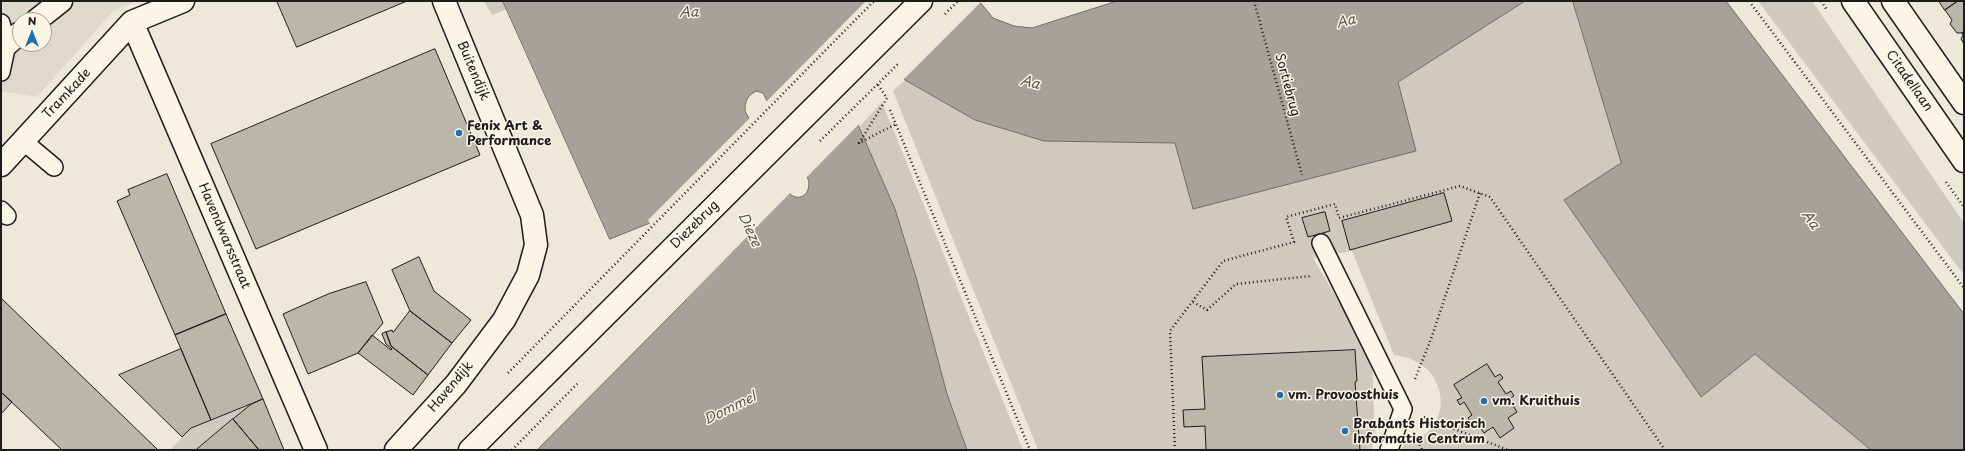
<!DOCTYPE html>
<html>
<head>
<meta charset="utf-8">
<style>
	body { margin:0 }
	#map { position:relative; width:1965px; height:451px; overflow:hidden; background:#eee8d9; font-family:"Playpen Sans",sans-serif }
	canvas { display:block }
	.frame { position:absolute; inset:0; border:2px solid #1c1c1c; pointer-events:none }
	.north { position:absolute; left:12px; top:12px; width:40px; height:40px; box-sizing:border-box; background:#fcf5e5; border:1px solid #a29e95; border-radius:50%; rotate:0deg; font-size:11px; font-weight:700; line-height:16px; text-align:center; color:#1c1c1c }
	.north::after { content:''; display:block; margin:auto; width:14px; height:18px; background:#1f6fb2; clip-path:polygon(50% 0,100% 100%,50% 72%,0 100%) }
</style>
</head>
<body>
<div id="map">
<canvas width="1965" height="451"></canvas>
<div class="frame"></div>
<div class="north">N</div>
</div>
<script>
const g = document.querySelector('canvas').getContext('2d');
g.lineJoin = 'round';
function paint(path, color) { g.fillStyle = color; g.fill(path, 'evenodd'); }
function stroke(path, color, width, dash) { g.strokeStyle = color; g.lineWidth = width; g.lineCap = dash ? 'butt' : 'round'; g.setLineDash(dash || []); g.stroke(path); }
function drawText(font, color, halo, rows, align = 'center') {
  g.font = font + ' "Playpen Sans",sans-serif'; g.lineWidth = 3; g.setLineDash([]); g.textBaseline = 'middle'; g.strokeStyle = halo; g.fillStyle = color; for (const [text, x, y, turn = 0] of rows) {
    g.save(); g.translate(x, y); g.rotate((+turn || 0) * Math.PI / 180); g.textAlign = isNaN(turn) ? turn : align; if (halo) g.strokeText(text, 0, 0); g.fillText(text, 0, 0); g.restore();
  }
}
const built = new Path2D(`
	M1,1H136L113,11L37,97L1,91ZM20,20H44V44H20Z`);
const green = new Path2D(`
	M484,1H503L507,9L492,15Z
	M1525,1H1573L1621,163L1564,201L1701,397L1755,354L1871,450H1402L1404,444C1456,434 1453,361 1394,355L1352,251L1313,258L1372,358L1375,440L1371,450H1038L893,91L905,80L975,120L1044,141L1175,143L1193,209L1415,151L1398,82Z
	M1758,1H1812L1964,223V275Z
	M882,102L1023,450H967L947,394L916,277L895,209L859,127Z
	M250,405L196,450H170L191,428Z`);
const water = new Path2D(`
	M503,1H979L993,18L1014,26L1032,28L1117,1H1525L1398,82L1416,151L1193,209L1175,143L1044,141L975,120L905,80L847,28L821,55L859,127L895,209L916,277L947,394L967,450H537L686,300L650,223L610,239ZM756,91L763,93L808,179C812,192 801,203 790,194L745,111C745,101 747,96 756,91Z
	M1573,1H1726L1964,314V450H1871L1755,354L1701,397L1564,200L1621,163Z`);
const pier = new Path2D(`
	M866,1H982L903,80L847,31L823,55L859,124L805,179L766,102Z
	M751,117L791,192L685,300L648,220Z`);
const building = new Path2D(`
	M277,1H407L297,47Z
	M1939,1H1958L1945,10Z
	M1958,1H1964V32L1962,33H1957L1950,24L1952,20L1945,10Z
	M1964,32V44L1961,39L1963,35L1962,33Z
	M435,49L480,155L256,249L211,144Z
	M167,174L226,314L175,335L117,201L130,195L128,190Z
	M1444,193L1452,221L1350,250L1342,221Z
	M1325,212L1330,231L1308,237L1302,218Z
	M419,257L434,291L471,320L452,343L410,311L392,270Z
	M366,282L383,323L358,353L308,374L283,314L328,294Z
	M1,298L158,450H62L1,392Z
	M410,311L452,343L428,375L391,346L386,332L392,330L393,332Z
	M226,314L263,399L211,420L175,335Z
	M386,332L391,346L428,375L413,395L358,353L372,335L391,350L392,349L386,344L382,334Z
	M181,349L211,420L191,428L182,437L119,375Z
	M1355,350L1357,381L1355,382L1360,450H1206L1205,426L1184,427L1183,410L1205,409L1202,357Z
	M1487,364L1495,377L1500,374L1503,378L1498,382L1506,394L1511,391L1514,396L1509,399L1517,412L1508,418L1514,428L1500,438L1493,427L1484,433L1475,420L1471,423L1468,418L1472,415L1464,402L1460,405L1457,400L1462,398L1454,385Z
	M1,392L12,402L1,414Z
	M263,399L284,450H259L233,419L250,405Z
	M233,419L259,450H196Z`);
const path = new Path2D(`
	M1254,1L1302,175
	M1749,1L1964,288
	M1821,1L1827,10
	M945,14L958,1
	M878,85L887,98L859,143L896,124
	M890,110L1030,450
	M820,141L898,64
	M1946,182L1964,207
	M1193,302L1207,310L1236,284L1311,276
	M508,373L874,1
	M1415,379L1431,339L1480,193
	M1424,417L1508,450
	M1418,441L1422,450
	M512,450L579,382
	M1175,450L1170,331L1223,261L1294,242L1286,217L1335,204L1339,218L1460,186L1490,197L1665,450`);
const lane = new Path2D(`
	M1,23L7,44L1,72
	M23,141L54,167
	M1,210L7,216
	M1321,243L1403,409L1389,450`);
const street = new Path2D(`
	M1853,1L1964,161
	M1893,1L1964,103
	M37,20L61,1
	M132,22L316,450
	M7,44L20,33
	M1,165L132,22L183,1
	M396,450L456,384L504,320L528,275L536,245L532,215L444,1`);
const secondary = new Path2D(`
	M470,450L921,1`);
const markers = [
	[459,133,4,"#1f6fb2"],
	[1280,395,4,"#1f6fb2"],
	[1484,401,4,"#1f6fb2"],
	[1345,431,4,"#1f6fb2"]
];
const streetNames = [
	["Buitendijk",473,71,67],
	["Citadellaan",1909,81,55],
	["Sortiebrug",1287,85,75],
	["Tramkade",67,94,-47],
	["Diezebrug",695,225,-45],
	["Havendwarsstraat",224,236,67],
	["Havendijk",451,387,-50]
];
const poiNames = [
	["Fenix Art &",467,126],
	["Performance",467,141],
	["vm. Provoosthuis",1288,395],
	["vm. Kruithuis",1492,401],
	["Brabants Historisch",1353,424],
	["Informatie Centrum",1353,439]
];
const waterNames = [
	["Aa",689,13,-1],
	["Aa",1346,22,-16],
	["Aa",1030,83,14],
	["Aa",1810,220,55],
	["Dieze",749,230,65],
	["Dommel",730,409,-26]
];
paint(built, '#ded9cb');
paint(green, '#cfcabd');
paint(water, '#a7a299');
stroke(water, '#6f6c67', 1);
paint(pier, '#eee8d9');
paint(building, '#bab6aa');
stroke(building, '#1c1c1c', 1);
stroke(lane, '#1c1c1c', 20);
stroke(street, '#1c1c1c', 25);
stroke(secondary, '#1c1c1c', 25);
stroke(path, '#1c1c1c', 2.5, [1, 3]);
stroke(lane, '#fcf5e5', 17);
stroke(street, '#fcf5e5', 22);
stroke(secondary, '#fcf5e5', 22);
for (const [x, y, r, color] of markers) { const dot = new Path2D(); dot.arc(x, y, r, 0, 2 * Math.PI); g.fillStyle = color; g.fill(dot); stroke(dot, '#fcf5e5', 1.5); }
drawText('13px', '#1c1c1c', '#fcf5e5', streetNames);
drawText('bold 13px', '#1c1c1c', '#fcf5e5', poiNames, 'left');
drawText('italic 14px', '#5b5854', '#fcf5e5', waterNames);
</script>
</body>
</html>
